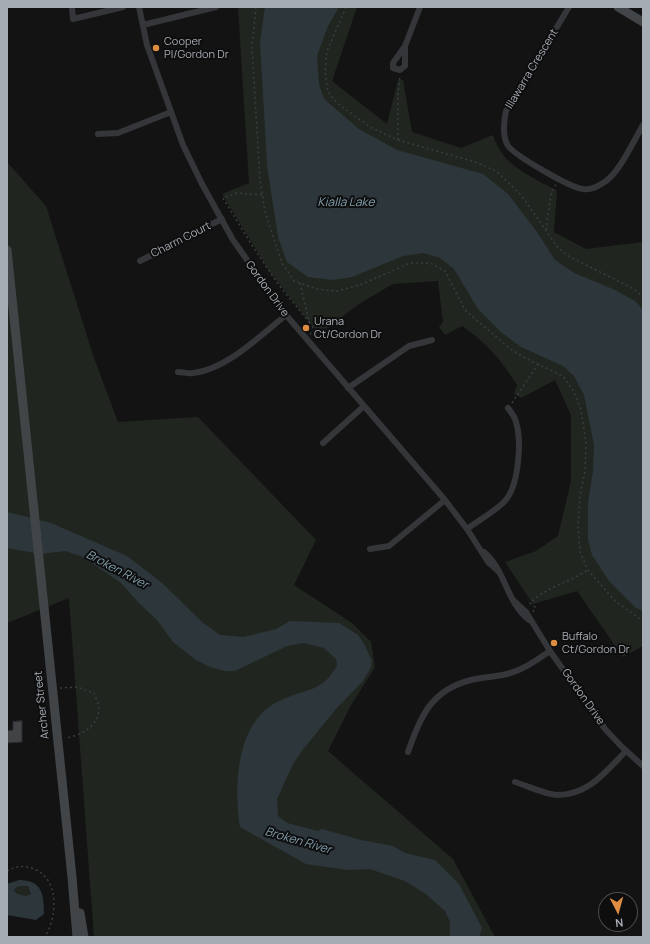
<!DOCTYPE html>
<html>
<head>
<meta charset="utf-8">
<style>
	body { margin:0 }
	#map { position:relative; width:650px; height:944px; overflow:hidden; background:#131314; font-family:Manrope,sans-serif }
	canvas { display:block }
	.frame { position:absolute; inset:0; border:8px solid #a6acb3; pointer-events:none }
	.north { position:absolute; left:598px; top:892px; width:40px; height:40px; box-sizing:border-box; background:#0e0e0f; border:1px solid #4b4d51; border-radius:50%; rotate:174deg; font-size:11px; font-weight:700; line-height:16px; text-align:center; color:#a6acb3 }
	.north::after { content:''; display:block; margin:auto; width:14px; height:18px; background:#dd8c41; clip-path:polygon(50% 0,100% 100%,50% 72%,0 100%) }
</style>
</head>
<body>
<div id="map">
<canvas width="650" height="944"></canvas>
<div class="frame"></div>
<div class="north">N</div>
</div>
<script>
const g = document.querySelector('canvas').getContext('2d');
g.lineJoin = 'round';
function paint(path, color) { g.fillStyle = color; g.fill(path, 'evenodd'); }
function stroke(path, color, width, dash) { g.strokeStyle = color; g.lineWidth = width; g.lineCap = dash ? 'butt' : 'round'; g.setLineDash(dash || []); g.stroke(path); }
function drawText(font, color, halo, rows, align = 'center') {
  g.font = font + ' Manrope,sans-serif'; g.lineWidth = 4; g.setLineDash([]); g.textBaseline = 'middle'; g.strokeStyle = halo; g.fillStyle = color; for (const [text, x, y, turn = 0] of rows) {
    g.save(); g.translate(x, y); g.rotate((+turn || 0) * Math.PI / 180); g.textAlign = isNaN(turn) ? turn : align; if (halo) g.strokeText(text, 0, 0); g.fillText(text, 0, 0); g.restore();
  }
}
const green = new Path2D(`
	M238,7H357L332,81L387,124L398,80H403L412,132L461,148L493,135C502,166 531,176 557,191L554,232L586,249L643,242V646L623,657L577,591L533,604L505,562L536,551L558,536L571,481V415L555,380L521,398L514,394L517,385C503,362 485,341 462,326L445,335L439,327L443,322L438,281L393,284L359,304L319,334L270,272L222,194L249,183Z
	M7,162L46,206L93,355L118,422L198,417L316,540L294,585L352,623L371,642L375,667L350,707L328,751L453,859L495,937H94L69,598L7,623Z
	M22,886H28L31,894L25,896L16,893L14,890L17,887Z`);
const water = new Path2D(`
	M265,7H339L328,26L317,56L319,84L324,99L359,129L397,150L483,174L508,194L537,232L555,260L574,273L613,289L635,301L643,310V611L636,608L609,581L592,555L588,539V503L593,471L594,445L584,395L574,376L563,366L521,347L501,332L478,309L454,269L440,258L423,253L403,256L352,277L333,280L308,277L287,262L278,237L267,165L260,42Z
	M7,512L51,523L127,556L162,583L202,622L220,635L244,637L276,629L290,621L339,623L358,635L364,644L372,661L371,667L363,681L335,710L301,752L292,766L277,799L278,816L287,823L318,831L322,829L361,840L393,846L405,853L435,860L459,884L482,928L479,937H450V922L445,911L426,894L405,881L370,869L348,870L306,864L240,827C234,785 236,721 279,701C304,689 324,692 337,665L336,659L324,648L303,643L287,646L235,671H225L210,667L196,660L173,642L157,620L139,603L120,582L83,557L65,551L40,554L7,548Z
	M19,880C42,880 44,894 44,914L36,920L7,915V884ZM22,886H28L31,894L25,896L16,893L14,890L17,887Z`);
const building = new Path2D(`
	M22,721V742L7,743V731L13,730V722Z`);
const path = new Path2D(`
	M256,7L252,47L260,180L265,212L282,263L294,281L317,289L337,291L360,285L410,263H430L445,271L465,310L509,348L525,358L563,376L574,392L581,410L586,443L585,471L580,496L578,526L580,552L588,570L615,601L643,621
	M346,7L327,51L325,72L328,92L337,103L370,127L398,140L475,162L496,171L522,196L558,248L570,257L634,289L643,297
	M398,140V94L400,76
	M262,195L237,193L223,198L253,247L278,284L309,322
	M546,230L551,194L556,184
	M300,283L309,322L315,330L310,334
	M512,403L539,363
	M533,612L535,607L530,603C546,587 570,582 588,570
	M60,688L77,687L94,693C95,697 99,704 99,708C99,726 81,736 65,738
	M7,871C16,866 24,865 34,869C60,879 57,917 45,937`);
const street = new Path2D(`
	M72,7L73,19L123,7
	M139,7L147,45L183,145L202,184L233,240L286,315L445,500L467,529L488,562L498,571
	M569,7L506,111C504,121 502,134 507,144C511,154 571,188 583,189C589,190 597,187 603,183C619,174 633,142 643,125
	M143,25L216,7
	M405,46V66L400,70L393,68V63L405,46L420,7
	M98,134L118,133L171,112
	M140,261L222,219
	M178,372C183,372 188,374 193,373C226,370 261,335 286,315
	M348,388L409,346L432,340
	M323,443L364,406
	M467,529C479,520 494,512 504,502C519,487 522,441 516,422C515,417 511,412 508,408
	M370,549L389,546L445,500
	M484,552C505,569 506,602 529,620
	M513,600L526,612L550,651L605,729L622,747L643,766
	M408,752C420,717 431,690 471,680C483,677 495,677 507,674C523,670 537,660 550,651
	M515,782C528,786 544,794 557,795C589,795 606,771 626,751`);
const secondary = new Path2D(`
	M618,7L643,22
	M7,250L72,877L77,937
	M80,913L84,937`);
const markers = [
	[156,48,4,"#dd8c41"],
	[306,328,4,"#dd8c41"],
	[554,643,4,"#dd8c41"]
];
const poiNames = [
	["Cooper",164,42],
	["Pl/Gordon Dr",164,55],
	["Urana",314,322],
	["Ct/Gordon Dr",314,335],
	["Buffalo",562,637],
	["Ct/Gordon Dr",562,650]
];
const streetNames = [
	["Illawarra Crescent",532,69,-59],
	["Charm Court",181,240,-27],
	["Gordon Drive",267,289,54],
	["Gordon Drive",583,697,55],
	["Archer Street",42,705,-96]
];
const waterNames = [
	["Kialla Lake",346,203],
	["Broken River",117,570,28],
	["Broken River",298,841,16]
];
paint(green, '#20261f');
paint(water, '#2d373b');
paint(building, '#424347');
stroke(building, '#2d2d30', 1);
stroke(path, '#3a3d3f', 1.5, [2, 3]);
stroke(street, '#343639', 6);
stroke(secondary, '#424548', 9);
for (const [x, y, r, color] of markers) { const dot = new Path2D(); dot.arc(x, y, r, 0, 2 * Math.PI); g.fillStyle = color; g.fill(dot); stroke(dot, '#0e0e0f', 1.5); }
drawText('11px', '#a6acb3', '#0e0e0f', poiNames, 'left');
drawText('11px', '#a6acb3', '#0e0e0f', streetNames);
drawText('italic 12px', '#809fab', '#0e0e0f', waterNames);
</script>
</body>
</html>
